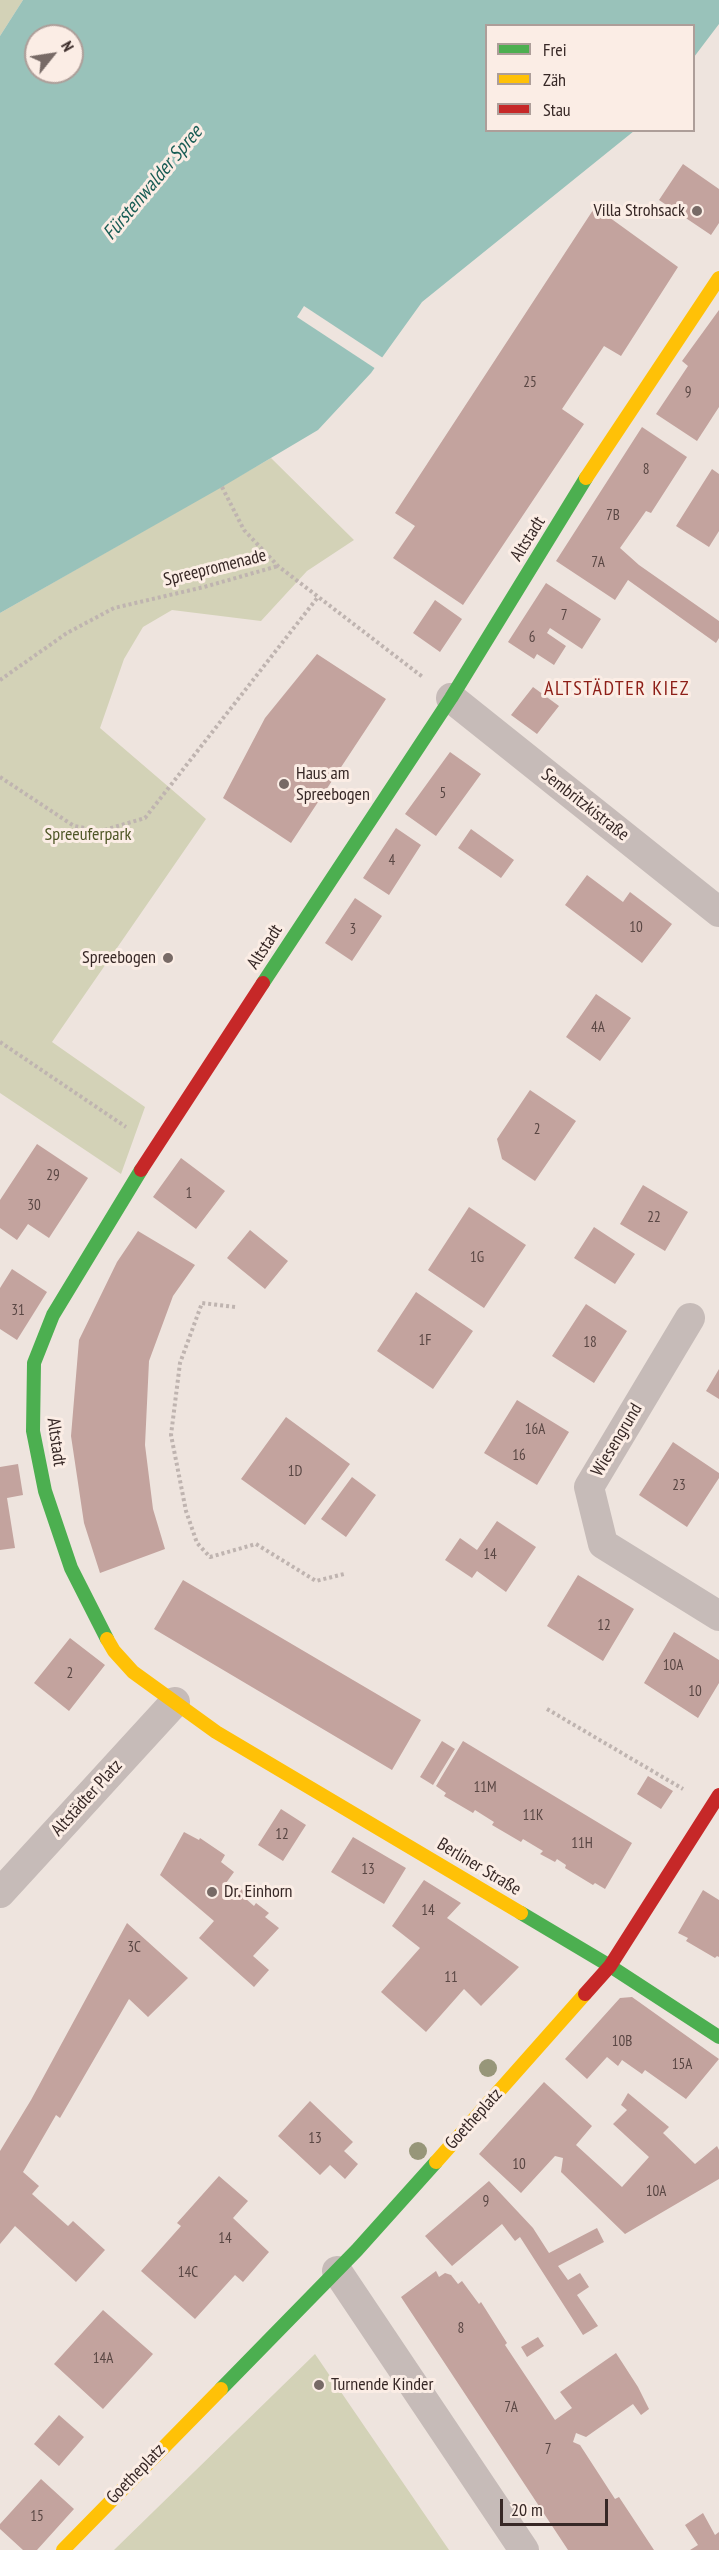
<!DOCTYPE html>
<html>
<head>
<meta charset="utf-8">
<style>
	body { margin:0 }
	#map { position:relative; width:719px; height:2550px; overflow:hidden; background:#eee4de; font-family:"PT Sans Narrow",sans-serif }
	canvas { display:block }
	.legend { position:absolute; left:485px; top:24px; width:210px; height:108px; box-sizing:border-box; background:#fbede5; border:2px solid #ad9e99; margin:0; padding:8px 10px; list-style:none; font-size:18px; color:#372826 }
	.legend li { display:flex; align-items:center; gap:12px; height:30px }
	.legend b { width:30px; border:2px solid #ad9e99 }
	.north { position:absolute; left:24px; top:24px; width:60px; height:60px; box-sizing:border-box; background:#fbede5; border:2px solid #ad9e99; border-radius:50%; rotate:60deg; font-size:16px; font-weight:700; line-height:24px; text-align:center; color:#372826 }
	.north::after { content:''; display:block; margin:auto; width:21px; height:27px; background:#776a66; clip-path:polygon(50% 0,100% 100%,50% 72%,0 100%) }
	.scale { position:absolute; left:500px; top:2499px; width:108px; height:27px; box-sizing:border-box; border:3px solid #372826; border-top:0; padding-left:8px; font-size:18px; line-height:21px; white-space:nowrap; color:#372826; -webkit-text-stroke:4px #fbede5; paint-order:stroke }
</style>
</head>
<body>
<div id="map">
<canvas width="719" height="2550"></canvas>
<ul class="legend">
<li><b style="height:8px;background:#4caf50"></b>Frei</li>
<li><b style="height:8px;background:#ffc107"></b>Zäh</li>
<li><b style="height:8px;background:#c62828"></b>Stau</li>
</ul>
<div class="north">N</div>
<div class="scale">20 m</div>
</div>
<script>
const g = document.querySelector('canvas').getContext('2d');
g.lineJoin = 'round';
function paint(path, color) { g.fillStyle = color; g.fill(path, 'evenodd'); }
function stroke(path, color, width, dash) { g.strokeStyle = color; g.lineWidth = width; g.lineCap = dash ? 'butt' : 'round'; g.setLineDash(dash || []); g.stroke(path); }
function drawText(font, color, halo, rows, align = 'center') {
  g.font = font + ' "PT Sans Narrow",sans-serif'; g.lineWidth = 6; g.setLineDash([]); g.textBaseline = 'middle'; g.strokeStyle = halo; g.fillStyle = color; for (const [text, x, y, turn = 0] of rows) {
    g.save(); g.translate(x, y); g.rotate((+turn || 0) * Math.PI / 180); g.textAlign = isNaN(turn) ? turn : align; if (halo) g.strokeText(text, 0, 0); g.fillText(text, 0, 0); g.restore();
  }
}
const green = new Path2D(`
	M0,0H23L0,36Z
	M271,458L354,540L307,571L261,621L172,610L143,627L124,659L100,728L206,819L52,1042L145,1107L121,1174L0,1093V613Z
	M315,2354L449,2550H114Z`);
const water = new Path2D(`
	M23,0H719V24L694,57V26H486V130L634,131L422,302L371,373L318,430L222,487L0,613V36ZM36,36H72V72H36Z`);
const pier = new Path2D(`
	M304,306L383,358L376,369L297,317Z`);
const building = new Path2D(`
	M683,164L719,189V223L711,235L659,200Z
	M595,207L678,267L621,356L604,346L562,409L584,424L463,605L393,558L415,526L395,513Z
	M719,310V407L697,441L656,414L688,366L682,361Z
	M642,427L687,457L651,513L646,511L620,548L639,565L719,621V638L716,643L628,580L615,600L556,561Z
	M712,469L719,474V531L709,547L676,526Z
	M546,583L601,619L582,649L550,628L547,633L566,646L554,665L537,654L534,659L508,642Z
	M435,600L462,619L440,652L413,633Z
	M317,654L386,699L291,843L223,798L265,718Z
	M533,687L559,706L537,734L511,715Z
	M450,752L481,774L436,836L405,814Z
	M396,828L421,845L389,895L363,878Z
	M471,829L514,860L501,878L458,848Z
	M587,875L623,902L630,892L672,924L642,963L565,905Z
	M355,898L382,916L352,961L325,943Z
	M596,994L631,1018L600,1061L566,1037Z
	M530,1090L576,1121L535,1181L502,1159L497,1139Z
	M37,1144L88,1178L49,1238L28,1224L17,1240L0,1228V1200Z
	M181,1158L225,1191L196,1229L153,1197Z
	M643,1185L688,1212L665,1251L620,1224Z
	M469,1207L526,1245L484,1308L428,1270Z
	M594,1227L635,1254L615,1284L574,1258Z
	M250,1230L288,1261L265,1289L227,1258Z
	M138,1231L195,1265L173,1296L149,1361L145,1445L153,1509L165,1549L100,1573L84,1523L71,1436L79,1340L117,1262Z
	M12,1269L47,1292L17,1340L0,1329V1288Z
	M416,1292L473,1331L433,1389L377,1351Z
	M586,1304L627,1331L594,1383L552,1356Z
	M719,1369V1399L706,1391Z
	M517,1400L569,1432L537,1485L484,1453Z
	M286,1417L350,1464L305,1525L241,1479Z
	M673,1442L719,1473V1478L687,1527L639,1495Z
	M18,1464L23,1495L7,1498L15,1548L0,1550V1467Z
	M352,1477L376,1495L346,1537L321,1519Z
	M497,1521L536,1547L506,1592L477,1571L472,1578L445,1560L460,1538L477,1550Z
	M578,1575L634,1609L603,1661L547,1626Z
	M183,1580L421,1720L392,1770L154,1629Z
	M674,1632L719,1660V1683L698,1718L644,1683Z
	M70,1638L105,1665L69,1711L34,1683Z
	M442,1741L455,1749L433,1785L420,1777Z
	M463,1741L632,1843L605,1889L595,1883L593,1885L565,1868L566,1865L557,1859L555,1862L540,1854L543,1851L523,1839L521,1842L492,1825L494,1822L475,1810L473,1813L444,1796L446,1793L436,1786Z
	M648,1776L673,1791L661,1809L637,1794Z
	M281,1809L306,1825L283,1861L258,1845Z
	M184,1832L199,1840L200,1838L225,1855L221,1862L234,1872L226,1883L233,1888L236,1885L248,1895L245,1898L254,1906L256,1903L269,1913L265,1917L279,1928L253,1956L269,1970L254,1987L199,1938L214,1921L160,1875Z
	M353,1837L406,1868L384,1904L331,1872Z
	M424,1880L461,1903L447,1918L519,1967L481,2006L464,1989L426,2032L381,1992L420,1948L392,1926Z
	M703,1890L719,1900V1957L717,1956L715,1958L686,1941L688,1938L678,1933Z
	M127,1923L188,1978L148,2017L129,1999L60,2118L56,2115L23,2172L39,2186L32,2194L68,2226L73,2221L105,2250L76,2282L15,2226L0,2244V2151L31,2100Z
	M632,1997L719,2059L686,2099L645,2070L642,2074L622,2060L618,2066L607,2057L587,2079L565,2059L620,1998Z
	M544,2082L592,2126L576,2145L622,2187L649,2157L613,2124L627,2110L621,2105L628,2093L669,2127L663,2133L695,2164L717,2146L719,2150V2179L625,2234L561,2172L563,2158L555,2156L521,2193L479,2154Z
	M310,2101L353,2142L344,2151L358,2164L345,2179L330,2165L320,2175L278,2136Z
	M219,2176L248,2201L233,2218L269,2252L243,2282L235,2275L195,2319L141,2271L181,2226L177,2223Z
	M489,2181L533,2228L549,2253L597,2228L604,2242L558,2266L568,2280L580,2273L589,2287L577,2295L598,2326L583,2335L520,2237L515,2241L502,2224L452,2266L425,2236Z
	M436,2271L439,2277L445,2273L451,2275L458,2284L462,2281L479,2304L481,2302L507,2343L505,2345L555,2420L572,2408L560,2392L616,2353L638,2387L649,2409L641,2415L633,2404L586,2437L576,2433L573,2442L580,2445L615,2499L619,2497L654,2550H568L401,2297Z
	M103,2310L153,2354L103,2409L54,2364Z
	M538,2337L544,2346L527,2357L521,2347Z
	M59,2415L84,2437L59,2466L34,2444Z
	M41,2479L74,2509L37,2550H23L0,2529V2524Z
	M703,2513L715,2535L719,2532V2550H690L698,2545L685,2525Z`);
const path = new Path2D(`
	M222,487L244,530L278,566L424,678
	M0,680L67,633L114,608L204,587L278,566
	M0,777L74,826L101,831L145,818L318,597
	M0,1042L126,1127
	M235,1307L202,1303L180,1363L171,1435L186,1511L197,1543L210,1557L256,1544L316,1581L344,1574
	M547,1709L683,1789`);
const street = new Path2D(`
	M451,698L719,912
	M690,1318L589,1487L603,1544L719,1616
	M0,1893L175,1702
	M337,2271L524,2550`);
const fast = new Path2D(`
	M263,983L451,698L586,478
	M107,1639L71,1568L45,1491L33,1431L34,1363L53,1315L141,1170
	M521,1913L610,1966L719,2037
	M221,2389L357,2250L436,2162`);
const slow = new Path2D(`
	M586,478L719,278
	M107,1639L114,1651L133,1672L216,1732L521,1913
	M436,2162L585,1994
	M63,2550L221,2389`);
const jam = new Path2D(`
	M141,1170L263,983
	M585,1994L610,1966L719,1795`);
const trees = [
	[488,2068],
	[418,2151]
];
const markers = [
	[697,211,6,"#776a66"],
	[284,784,6,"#776a66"],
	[168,958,6,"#776a66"],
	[212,1892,6,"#776a66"],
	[319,2385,6,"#776a66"]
];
const numberNames = [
	["25",530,383],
	["9",688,393],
	["8",646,470],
	["7B",613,516],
	["7A",598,563],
	["7",564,616],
	["6",532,638],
	["5",443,794],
	["4",392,861],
	["10",636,928],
	["3",353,930],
	["4A",598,1028],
	["2",537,1130],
	["29",53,1176],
	["1",189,1194],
	["30",34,1206],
	["22",654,1218],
	["1G",477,1258],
	["31",18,1311],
	["1F",425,1341],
	["18",590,1343],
	["16A",535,1430],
	["16",519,1456],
	["1D",295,1472],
	["23",679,1486],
	["14",490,1555],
	["12",604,1626],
	["10A",673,1666],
	["2",70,1674],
	["10",695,1692],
	["11M",485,1788],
	["11K",533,1816],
	["12",282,1835],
	["11H",582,1844],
	["13",368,1870],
	["14",428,1911],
	["3C",134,1948],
	["11",451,1978],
	["10B",622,2042],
	["15A",682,2065],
	["13",315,2139],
	["10",519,2165],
	["10A",656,2192],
	["9",486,2202],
	["14",225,2239],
	["14C",188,2273],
	["8",461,2329],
	["14A",103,2359],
	["7A",511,2408],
	["7",548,2450],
	["15",37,2517]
];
const poiNames = [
	["Villa Strohsack",685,211,"right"],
	["Haus am",296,774],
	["Spreebogen",296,795],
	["Spreebogen",156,958,"right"],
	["Dr. Einhorn",224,1892],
	["Turnende Kinder",331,2385]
];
const streetNames = [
	["Altstadt",528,539,-58],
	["Spreepromenade",215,568,-14],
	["Sembritzkistraße",585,805,38],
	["Altstadt",265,947,-57],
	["Wiesengrund",617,1440,-59],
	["Altstadt",56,1442,82],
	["Altstädter Platz",87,1798,-48],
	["Berliner Straße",479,1867,31],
	["Goetheplatz",474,2119,-48],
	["Goetheplatz",136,2474,-46]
];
const parkNames = [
	["Spreeuferpark",88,835]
];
const waterNames = [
	["Fürstenwalder Spree",153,183,-50]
];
const neighbourhoodNames = [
	["ALTSTÄDTER KIEZ",617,689]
];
paint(green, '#d3d2b7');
paint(water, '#99c2ba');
paint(pier, '#eee4de');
paint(building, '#c3a39e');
stroke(path, '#bfb4b0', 4, [3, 3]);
stroke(street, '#c6bbb8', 30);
stroke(fast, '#4caf50', 14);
stroke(slow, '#ffc107', 14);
stroke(jam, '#c62828', 14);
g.fillStyle = '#979679';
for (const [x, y] of trees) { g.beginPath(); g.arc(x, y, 9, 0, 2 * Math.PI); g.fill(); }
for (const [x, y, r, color] of markers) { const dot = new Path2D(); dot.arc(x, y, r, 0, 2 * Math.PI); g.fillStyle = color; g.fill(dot); stroke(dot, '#fbede5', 2); }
drawText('15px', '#5a4744', null, numberNames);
drawText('18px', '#372826', '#fbede5', poiNames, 'left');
drawText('18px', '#372826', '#fbede5', streetNames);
drawText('18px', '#4f5727', '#fbede5', parkNames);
drawText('italic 20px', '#185c54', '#fbede5', waterNames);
g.letterSpacing = '1.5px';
drawText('20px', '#8d1e17', '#fbede5', neighbourhoodNames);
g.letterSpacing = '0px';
</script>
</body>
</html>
